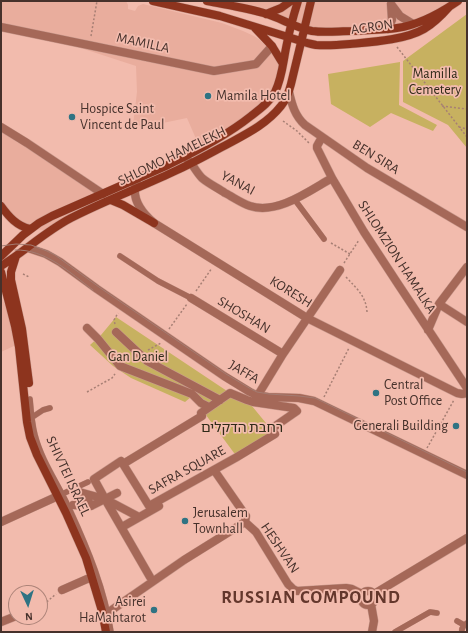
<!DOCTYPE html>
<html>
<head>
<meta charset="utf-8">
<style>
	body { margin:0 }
	#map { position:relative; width:468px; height:633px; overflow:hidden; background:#f2bbad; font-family:"Alegreya Sans",sans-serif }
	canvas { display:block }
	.frame { position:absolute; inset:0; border:2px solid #46312b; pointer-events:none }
	.north { position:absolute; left:8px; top:585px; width:40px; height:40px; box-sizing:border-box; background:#f2bbad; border:1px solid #ad8479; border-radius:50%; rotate:176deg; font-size:11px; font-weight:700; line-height:16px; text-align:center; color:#46312b }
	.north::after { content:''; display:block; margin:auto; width:14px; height:18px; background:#2f7383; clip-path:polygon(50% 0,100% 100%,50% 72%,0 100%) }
</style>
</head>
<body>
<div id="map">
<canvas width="468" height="633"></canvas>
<div class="frame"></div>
<div class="north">N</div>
</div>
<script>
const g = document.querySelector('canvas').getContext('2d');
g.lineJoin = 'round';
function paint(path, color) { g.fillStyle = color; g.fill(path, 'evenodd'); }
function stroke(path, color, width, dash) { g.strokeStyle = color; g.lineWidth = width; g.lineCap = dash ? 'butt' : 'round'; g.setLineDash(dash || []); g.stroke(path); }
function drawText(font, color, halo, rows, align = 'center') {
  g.font = font + ' "Alegreya Sans","Noto Sans Hebrew",sans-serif'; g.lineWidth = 3.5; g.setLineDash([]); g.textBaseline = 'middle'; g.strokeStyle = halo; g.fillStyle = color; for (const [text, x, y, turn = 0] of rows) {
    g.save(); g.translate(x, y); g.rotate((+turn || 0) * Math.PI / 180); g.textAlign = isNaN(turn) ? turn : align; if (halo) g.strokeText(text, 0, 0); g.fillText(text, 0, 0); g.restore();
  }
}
const built = new Path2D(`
	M1,1H126L128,5V9L135,11L138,6L143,4L222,23L243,31L254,36L260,40L283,64L270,99L200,148L187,118L148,126L133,125L137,92L136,66L1,22Z
	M210,1H458L413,24L324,32Z
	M1,132L85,183L95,191L110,199L45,230L28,229L1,212Z
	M1,296L8,312L16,345L1,352Z`);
const green = new Path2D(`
	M467,14V148L448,125L403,102V61Z
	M400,62L399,105L437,125L433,131L391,113L370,127L331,104L328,74Z
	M116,317L230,393L247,400L275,434L237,457L203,411L191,397L185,402L131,378L113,366L90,345L101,335Z`);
const path = new Path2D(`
	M91,36L97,1
	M397,47L467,137
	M442,106L467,109
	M283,121L297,131L310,144
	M459,127L467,129
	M331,243L350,254
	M344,263L359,240
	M23,274L29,277
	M346,277C357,289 366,296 367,312
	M196,291L212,268
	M115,324L114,320L118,313
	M169,329L187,304
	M148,350L161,343
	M87,392L112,378L115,374
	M324,397L349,348
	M427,448L454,400
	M40,606L43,605L56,594`);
const lane = new Path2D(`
	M295,200L324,239
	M120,256L158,281L191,298
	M30,399C31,411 32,424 35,435C42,462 59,485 70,510C88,549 105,590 111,632
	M31,418L43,410L50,408
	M60,495L88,482
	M457,621L464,625
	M395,632L430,612L437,613
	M462,632C461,628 464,625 467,623`);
const street = new Path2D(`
	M391,4L400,16L413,24
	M1,27L214,71L256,64L272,46
	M388,29L392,20L391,5
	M289,92C292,105 295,116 305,125L367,168L467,227
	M1,127L27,143L103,194
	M322,137L317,146V148L332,178L364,232L398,284L467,388
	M187,159C193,164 196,172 202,178C209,184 218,188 225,193C233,197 241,203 250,206C277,215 309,191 332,178
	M138,178C129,196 141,212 154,223L307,318L457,393L462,394L467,393
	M28,248L46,254L60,262L97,289L224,376L250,392L256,395L268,397L299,398L314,401L467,475
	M191,298L283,354
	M439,304L467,322
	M87,328L98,339L120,366L192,394L201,403L209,407
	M428,330L439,304L467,267
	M116,332L147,361L220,400
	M230,393L247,400L253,402L294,408L297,411L271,429L275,434L237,457L149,506L123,464L202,416L201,413Z
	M258,395L283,354L340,270
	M121,461L94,479L105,499L150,577
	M214,470L246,516L245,522
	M72,490L105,499L139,517
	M85,494L91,506L117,493
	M73,505L91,506
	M1,522L58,496
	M245,522L256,532L288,584L293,589L297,591L346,588L352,589L362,594
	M122,527L159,506
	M62,590L87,579L92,578
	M361 598a7 7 0 1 1 14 0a7 7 0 1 1-14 0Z
	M374,594L467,538
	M371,604L374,621L372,632
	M103,616L184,560L245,522
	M1,622L16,616`);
const secondary = new Path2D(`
	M153,1L220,16L301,41C306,43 311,44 316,45C327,46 339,45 350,44C372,42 405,40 424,29C434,23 442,15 449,7
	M207,1C227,5 248,8 267,14C282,19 296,28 312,31C325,33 339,31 352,31C367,30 382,30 397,28C419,25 439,14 458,1
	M266,14L281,8L291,1
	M255,28L272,46L283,64
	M111,200L123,205L154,223
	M1,206C9,217 17,226 30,229
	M1,256L23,235L39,223L52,216L168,165C197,151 226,136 251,116C260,109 270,102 275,92C282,78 283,63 286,48C289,32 293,17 298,1
	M16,256L11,272V280L22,329L29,383
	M1,266C25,251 46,231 71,218C104,201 139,188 173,172C191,164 207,155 224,146C244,135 266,125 281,106C286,100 289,92 291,84L311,1
	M1,272L15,326L19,347L27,422L30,437L37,455L66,513L86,558L102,611L106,632`);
const tram = new Path2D(`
	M1,246L16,244L31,245L47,251L55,255L99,287L226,374L251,389L257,392L269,394L299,396L315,398L467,472
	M15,250C46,249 70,273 93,290`);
const markers = [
	[208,96,4,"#2f7383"],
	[72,117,4,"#2f7383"],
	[376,393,4,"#2f7383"],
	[456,426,4,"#2f7383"],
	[185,521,4,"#2f7383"],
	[154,610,4,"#2f7383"]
];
const streetNames = [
	["AGRON",372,27,-8],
	["MAMILLA",143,43,12],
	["SHLOMO HAMELEKH",172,156,-26],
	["BEN SIRA",376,157,32],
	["YANAI",238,183,28],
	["SHLOMZION HAMALKA",397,257,57],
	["KORESH",291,292,32],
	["SHOSHAN",244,315,31],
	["JAFFA",244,372,30],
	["SAFRA SQUARE",187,470,-29],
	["SHIVTEI ISRAEL",68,476,65],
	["HESHVAN",280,548,56]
];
const parkNames = [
	["Mamilla",435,74],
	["Cemetery",435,90],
	["Gan Daniel",138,357],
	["רחבת הדקלים",242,428]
];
const poiNames = [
	["Mamila Hotel",216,96],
	["Hospice Saint",80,109],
	["Vincent de Paul",80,125],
	["Central",384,385],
	["Post Office",384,401],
	["Generali Building",448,426,"right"],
	["Jerusalem",193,513],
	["Townhall",193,529],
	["Asirei",146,602,"right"],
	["HaMahtarot",146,618,"right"]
];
const districtNames = [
	["RUSSIAN COMPOUND",311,598]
];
paint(built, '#e9ad9d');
paint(green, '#c7b160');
stroke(lane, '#c99a8e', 6);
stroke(street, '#c99a8e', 9);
stroke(secondary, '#c99a8e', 9);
stroke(path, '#a77f74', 1.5, [2, 2]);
stroke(lane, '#a56858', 5.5);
stroke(street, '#a56858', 8);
stroke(secondary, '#8d341e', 8);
stroke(tram, '#a47c72', 1);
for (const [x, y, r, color] of markers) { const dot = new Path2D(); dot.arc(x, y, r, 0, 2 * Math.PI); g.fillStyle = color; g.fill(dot); stroke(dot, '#f2bbad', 1.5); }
drawText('14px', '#46312b', '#f2bbad', streetNames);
drawText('14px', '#2f2a18', '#f2bbad', parkNames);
drawText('14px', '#46312b', '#f2bbad', poiNames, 'left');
g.letterSpacing = '1px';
drawText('bold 18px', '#64372c', '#f2bbad', districtNames);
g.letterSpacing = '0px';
</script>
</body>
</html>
